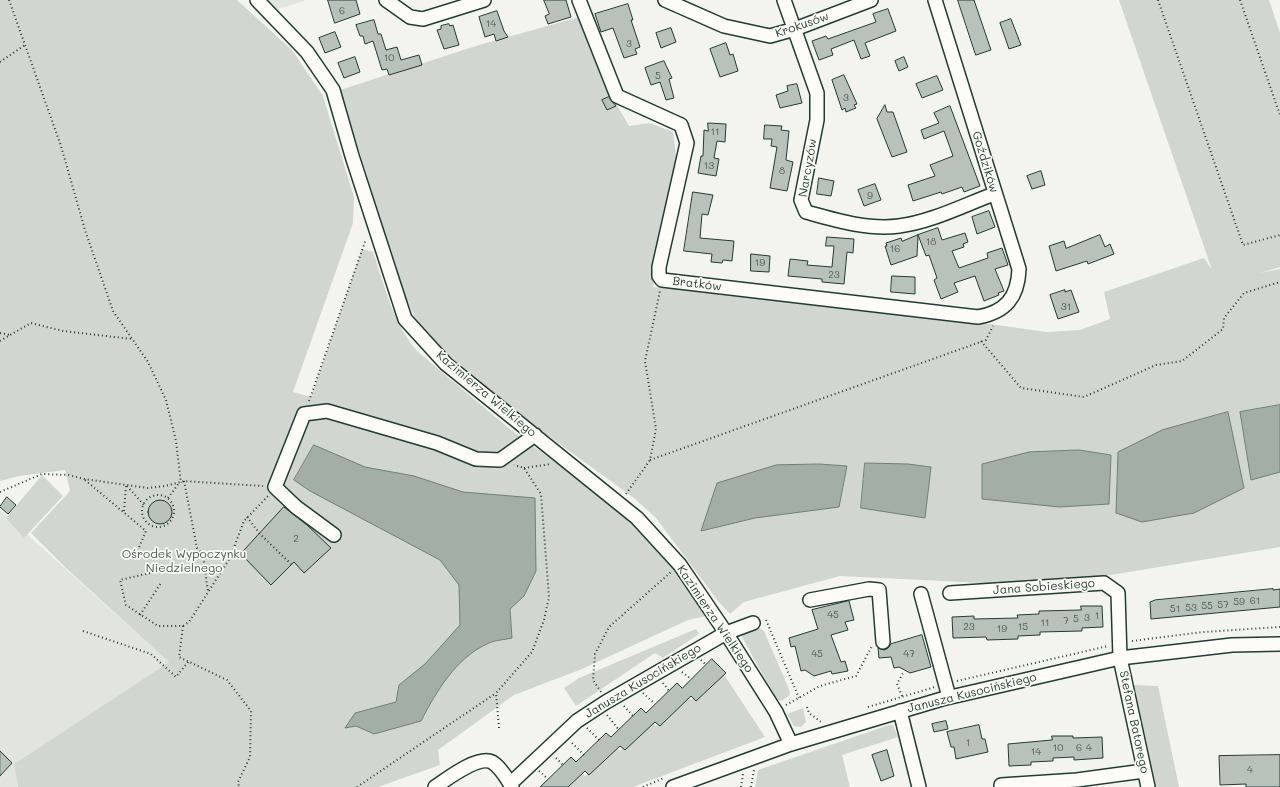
<!DOCTYPE html>
<html>
<head>
<meta charset="utf-8">
<style>
	body { margin:0 }
	canvas { display:block; background:#f4f4ef }
</style>
</head>
<body>
<canvas width="1280" height="787"></canvas>
<script>
const g = document.querySelector('canvas').getContext('2d');
g.lineJoin = 'round';
function paint(path, color) { g.fillStyle = color; g.fill(path, 'evenodd'); }
function stroke(path, color, width, dash) { g.strokeStyle = color; g.lineWidth = width; g.lineCap = dash ? 'butt' : 'round'; g.setLineDash(dash || []); g.stroke(path); }
function drawText(font, color, halo, rows, align = 'center') {
  g.font = font + ' Mali,sans-serif'; g.lineWidth = 3.5; g.setLineDash([]); g.textBaseline = 'middle'; g.strokeStyle = halo; g.fillStyle = color; for (const [text, x, y, turn = 0] of rows) {
    g.save(); g.translate(x, y); g.rotate((+turn || 0) * Math.PI / 180); g.textAlign = isNaN(turn) ? turn : align; if (halo) g.strokeText(text, 0, 0); g.fillText(text, 0, 0); g.restore();
  }
}
const built = new Path2D(`
	M264,0H304V1L275,10Z
	M0,510L169,662L14,764L18,787H0Z`);
const green = new Path2D(`
	M0,0H237L292,50L323,96L354,197L353,223L293,392L311,397L362,249L373,252C385,287 393,324 418,352L511,430L623,511L669,562L706,616L688,620L582,669L514,695L438,750L440,765L378,787H18L14,764L169,662L67,569L31,533L70,491L65,470L19,476L0,481Z
	M1119,0H1269L1280,33V267L1260,273L1280,269V547L1044,586L840,576L744,602L730,614L718,601L656,518L634,498L521,416L430,340C408,314 400,279 389,246C372,194 357,142 340,90L479,45L583,16L611,95L629,126L650,123L673,132L677,163L653,287L906,312L1046,332L1080,330L1110,319L1104,292L1204,258L1212,270Z
	M42,475L63,496L24,538L6,518Z
	M758,627L764,631L789,689L790,695L781,701L776,699L741,635Z
	M696,629L699,634L663,658L655,653L576,706L564,688L579,678Z
	M721,670L765,737L633,787H564L580,772L585,776L616,747L620,751L652,722L656,726L687,697L691,700Z
	M1134,685L1158,686L1179,787H1156Z
	M803,708L806,722L801,727L794,726L787,714Z
	M889,725H893L898,737L842,755L850,787H755L758,770Z`);
const water = new Path2D(`
	M1280,405V472L1251,480L1240,412Z
	M1228,412L1244,488L1194,513L1142,522L1116,513L1118,452L1162,430Z
	M314,445L365,467L414,476L463,492L535,498L536,571L524,596L510,609L512,638C504,640 494,640 487,644C456,658 436,692 421,721L374,734L356,726L345,728L355,713L396,702L399,685L425,664L460,625L459,585L440,560L310,491L294,480Z
	M1079,450L1111,455L1109,504L1059,507L982,499V464L1029,452Z
	M865,463L908,464L931,467L925,518L861,508Z
	M819,464L847,466L839,507L755,518L701,531L717,483L776,465Z`);
const building = new Path2D(`
	M328,0H356L360,14L335,23Z
	M544,0H566L571,17L548,24L545,16L549,14Z
	M958,0H974L991,50L976,55Z
	M628,4L633,20H631L640,47L635,49L637,54L624,58L613,28L601,32L595,14Z
	M888,9L896,31L865,43L870,56L861,59L854,40L831,49L833,55L819,60L812,41L826,36L828,39L876,22L873,14Z
	M497,11L504,31L508,37L496,41L494,34L485,37L479,17Z
	M1011,19L1021,45L1009,49L1000,23Z
	M374,20L378,34H381L386,50L397,47L401,60L419,55L422,65L389,75L387,69L382,70L373,41L365,44L363,36H360L356,25Z
	M449,24L450,26L453,25L459,45L444,49L437,30L441,29V26Z
	M671,28L676,42L661,48L656,33Z
	M335,32L341,47L325,53L319,38Z
	M726,43L730,55L733,54L738,71L720,77L710,49Z
	M355,57L360,72L344,78L338,63Z
	M904,57L908,67L899,71L895,61Z
	M664,61L672,78L669,79L674,98L666,100L660,82L651,85L645,68Z
	M844,75L857,104L854,105L856,108L846,112L845,108L842,110L832,80Z
	M937,76L943,90L922,98L916,84Z
	M797,84L802,103L780,108L776,95L788,91L787,86Z
	M609,97L616,106L607,110L602,100Z
	M885,105L887,112H893L907,152L892,157L877,119Z
	M950,106L980,186L964,192L962,187L942,194L941,192L913,201L908,185L935,176L930,165L953,156L944,131L924,139L921,130L939,123L934,113Z
	M708,123L726,124L725,142L717,141L714,158L719,159L716,176L698,173L701,156H703L704,130L708,131Z
	M765,125L782,126L781,130L789,131L786,160L793,162L787,191L770,188L777,147L771,146L772,139H764Z
	M1041,171L1045,185L1032,189L1027,176Z
	M819,178L834,181L831,196L817,194Z
	M875,184L881,200L864,206L858,190Z
	M693,192L713,195L708,215L702,214L700,238L734,241L732,261L723,260L722,263L711,262L712,254L684,251Z
	M989,211L995,227L977,234L972,217Z
	M938,228L942,240L965,233L968,242L963,244L964,247L952,251L959,268L988,258L987,253L1002,248L1008,265L995,269L1004,291L998,293L999,295L984,301L975,276L954,283L958,292L941,299L934,280L937,278L929,255L926,256L918,235Z
	M918,235L917,256L891,265L885,246H887L886,243L901,238L902,241Z
	M1100,235L1105,247L1110,244L1114,254L1088,264L1087,261L1056,271L1049,246L1064,241L1066,248Z
	M827,237L854,239L853,253L847,252L844,284L822,282V279L788,276L790,259L808,261L807,265L832,267L834,246H826Z
	M751,254L770,256L769,272L751,271Z
	M892,276L915,277V294L891,292Z
	M1065,290V292L1071,290L1079,312L1058,319L1050,295Z
	M7,497L16,505L8,514L0,507Z
	M148 512a12 12 0 1 1 24 0a12 12 0 1 1-24 0Z
	M284,507L307,525L331,548L304,573L294,562L271,585L241,554Z
	M1273,589V590L1280,589V607L1151,619L1150,602L1155,600Z
	M849,601L854,620L845,622L848,630L831,635L841,662L845,661L848,671L832,674L831,671L814,676L805,670L801,671L795,646L791,647L789,638L818,629L812,610Z
	M1081,606H1102L1103,627L1082,628V631L1040,632V635L1018,636V639L987,640L986,637L953,638L952,617L974,616V619L1018,618L1017,615L1039,614V611L1081,610Z
	M922,635L931,667L910,673L899,667L894,668L891,657L879,658L878,648L884,650L888,648L891,644Z
	M712,659L726,673L696,701L691,696L660,726L655,722L625,750L620,746L589,775L585,771L568,787H540L571,757L576,762L606,733L611,737L641,708L646,713L677,683L682,688Z
	M946,721L948,729L934,732L932,724Z
	M979,725L982,739H985L988,752L956,759L954,747H951L947,732Z
	M1052,736H1073V738L1102,737L1103,758L1074,760V757L1053,758V761L1031,762V765L1009,766L1008,744L1052,740Z
	M887,750L894,776L881,781L872,755Z
	M0,751L12,763L0,776Z
	M1280,755V787H1246V784L1220,785L1219,756Z`);
const path = new Path2D(`
	M9,0L61,146L85,230L113,311L148,362L166,400L176,441L181,483
	M1158,0L1243,245L1280,235
	M1240,0L1280,115
	M0,62L25,45
	M0,333L10,335
	M0,341L31,323L63,331L132,339
	M981,341L1021,388L1084,397L1156,365L1182,361L1223,329L1224,318L1244,293L1280,282
	M309,401L366,239
	M650,460L986,340L993,326
	M524,468L551,464
	M85,480L146,531L138,550
	M184,481L197,548L203,555L208,592
	M127,486L144,505
	M0,492L42,474L69,475L84,479L148,488L165,486L184,481L263,486
	M626,494L650,460L656,429L645,361L660,291
	M142 511a16 16 0 1 1 32 0a16 16 0 1 1-32 0Z
	M168,498L179,483
	M124,511L126,486
	M247,517L260,534L291,564
	M150,573L120,580L126,605L158,626H183L189,622L230,558L244,521L268,496
	M140,615L161,583
	M766,620L799,698
	M183,626L179,657L227,680L251,711L250,757L238,782L239,787
	M83,631L151,654L176,677L188,662
	M1132,641L1203,632L1280,627
	M701,660L706,665
	M682,672L691,679
	M957,681L1108,646
	M663,683L669,691
	M601,692L593,680L595,654L609,627L671,572
	M643,693L655,704
	M902,696L897,684L903,673
	M786,705L820,686L856,676L872,646
	M624,706L633,716
	M807,707L809,713L821,722
	M868,707L935,687
	M607,715L619,730
	M499,728L496,693L532,652L544,620L549,597L541,494L524,468L514,465
	M587,728L599,740
	M572,743L584,755
	M556,758L563,765
	M539,771L548,779
	M357,787L496,693
	M643,787L664,778
	M741,787L743,774
	M751,787L754,770`);
const minor = new Path2D(`
	M257,0L307,52L333,90L352,156L405,319L446,364L637,518L680,565L726,633L776,712L791,744
	M386,0L410,17L423,19L484,0
	M579,0L617,96L681,125L687,143L659,267V276L662,280L978,317C1006,312 1018,297 1019,269L935,0
	M665,0L724,26L770,36L795,29L871,0
	M784,0L817,93V120L801,200L806,212C835,220 868,230 899,226C931,222 964,205 994,194
	M334,535L296,507L275,487L304,414L327,411L437,443L476,459L500,460L535,435
	M950,593L1104,583L1118,593L1120,658L1148,787
	M921,594L949,697
	M810,600L869,589L879,590L883,642
	M900,711L919,787
	M510,784L577,721L606,702L726,633L753,623
	M1001,785L1077,780L1144,771
	M435,787C447,779 478,755 492,762C499,766 508,780 512,787
	M673,787L791,744L942,699L1120,658L1232,645L1280,644`);
const numberNames = [
	["6",342,11],
	["14",491,24],
	["3",629,44],
	["10",389,58],
	["5",658,76],
	["3",846,98],
	["11",715,132],
	["13",709,166],
	["8",782,171],
	["9",870,196],
	["18",931,242],
	["16",895,249],
	["19",760,263],
	["23",834,275],
	["31",1066,307],
	["2",296,539],
	["61",1255,601],
	["59",1239,602],
	["57",1223,605],
	["55",1207,606],
	["53",1191,608],
	["51",1175,609],
	["45",833,615],
	["1",1097,616],
	["3",1087,618],
	["5",1076,619],
	["7",1066,621],
	["11",1045,623],
	["23",969,627],
	["15",1023,627],
	["19",1002,629],
	["45",817,654],
	["47",909,654],
	["1",968,743],
	["10",1058,748],
	["6",1079,748],
	["4",1089,748],
	["14",1036,752],
	["4",1250,770]
];
const streetNames = [
	["Krokusów",802,25,-19],
	["Goździków",985,162,73],
	["Narcyzów",808,168,-80],
	["Bratków",697,284,7],
	["Kazimierza Wielkiego",486,394,40],
	["Jana Sobieskiego",1044,587,-4],
	["Kazimierza Wielkiego",715,619,56],
	["Janusza Kusocińskiego",643,681,-31],
	["Janusza Kusocińskiego",972,693,-14],
	["Stefana Batorego",1134,722,78]
];
const parkNames = [
	["Ośrodek Wypoczynku",184,554],
	["Niedzielnego",184,568]
];
paint(built, '#e2e5df');
paint(green, '#d1d6d1');
paint(water, '#a3aea7');
stroke(water, '#6e8179', 1);
paint(building, '#b9c1bb');
stroke(building, '#1f3d34', 1);
stroke(minor, '#1f3d34', 16);
stroke(path, '#1f3d34', 2, [1, 3]);
stroke(minor, '#fdfcf7', 13);
drawText('10px', '#465e56', null, numberNames);
drawText('12px', '#1f3d34', '#fdfcf7', streetNames);
drawText('12px', '#435c53', '#fdfcf7', parkNames);
</script>
</body>
</html>
